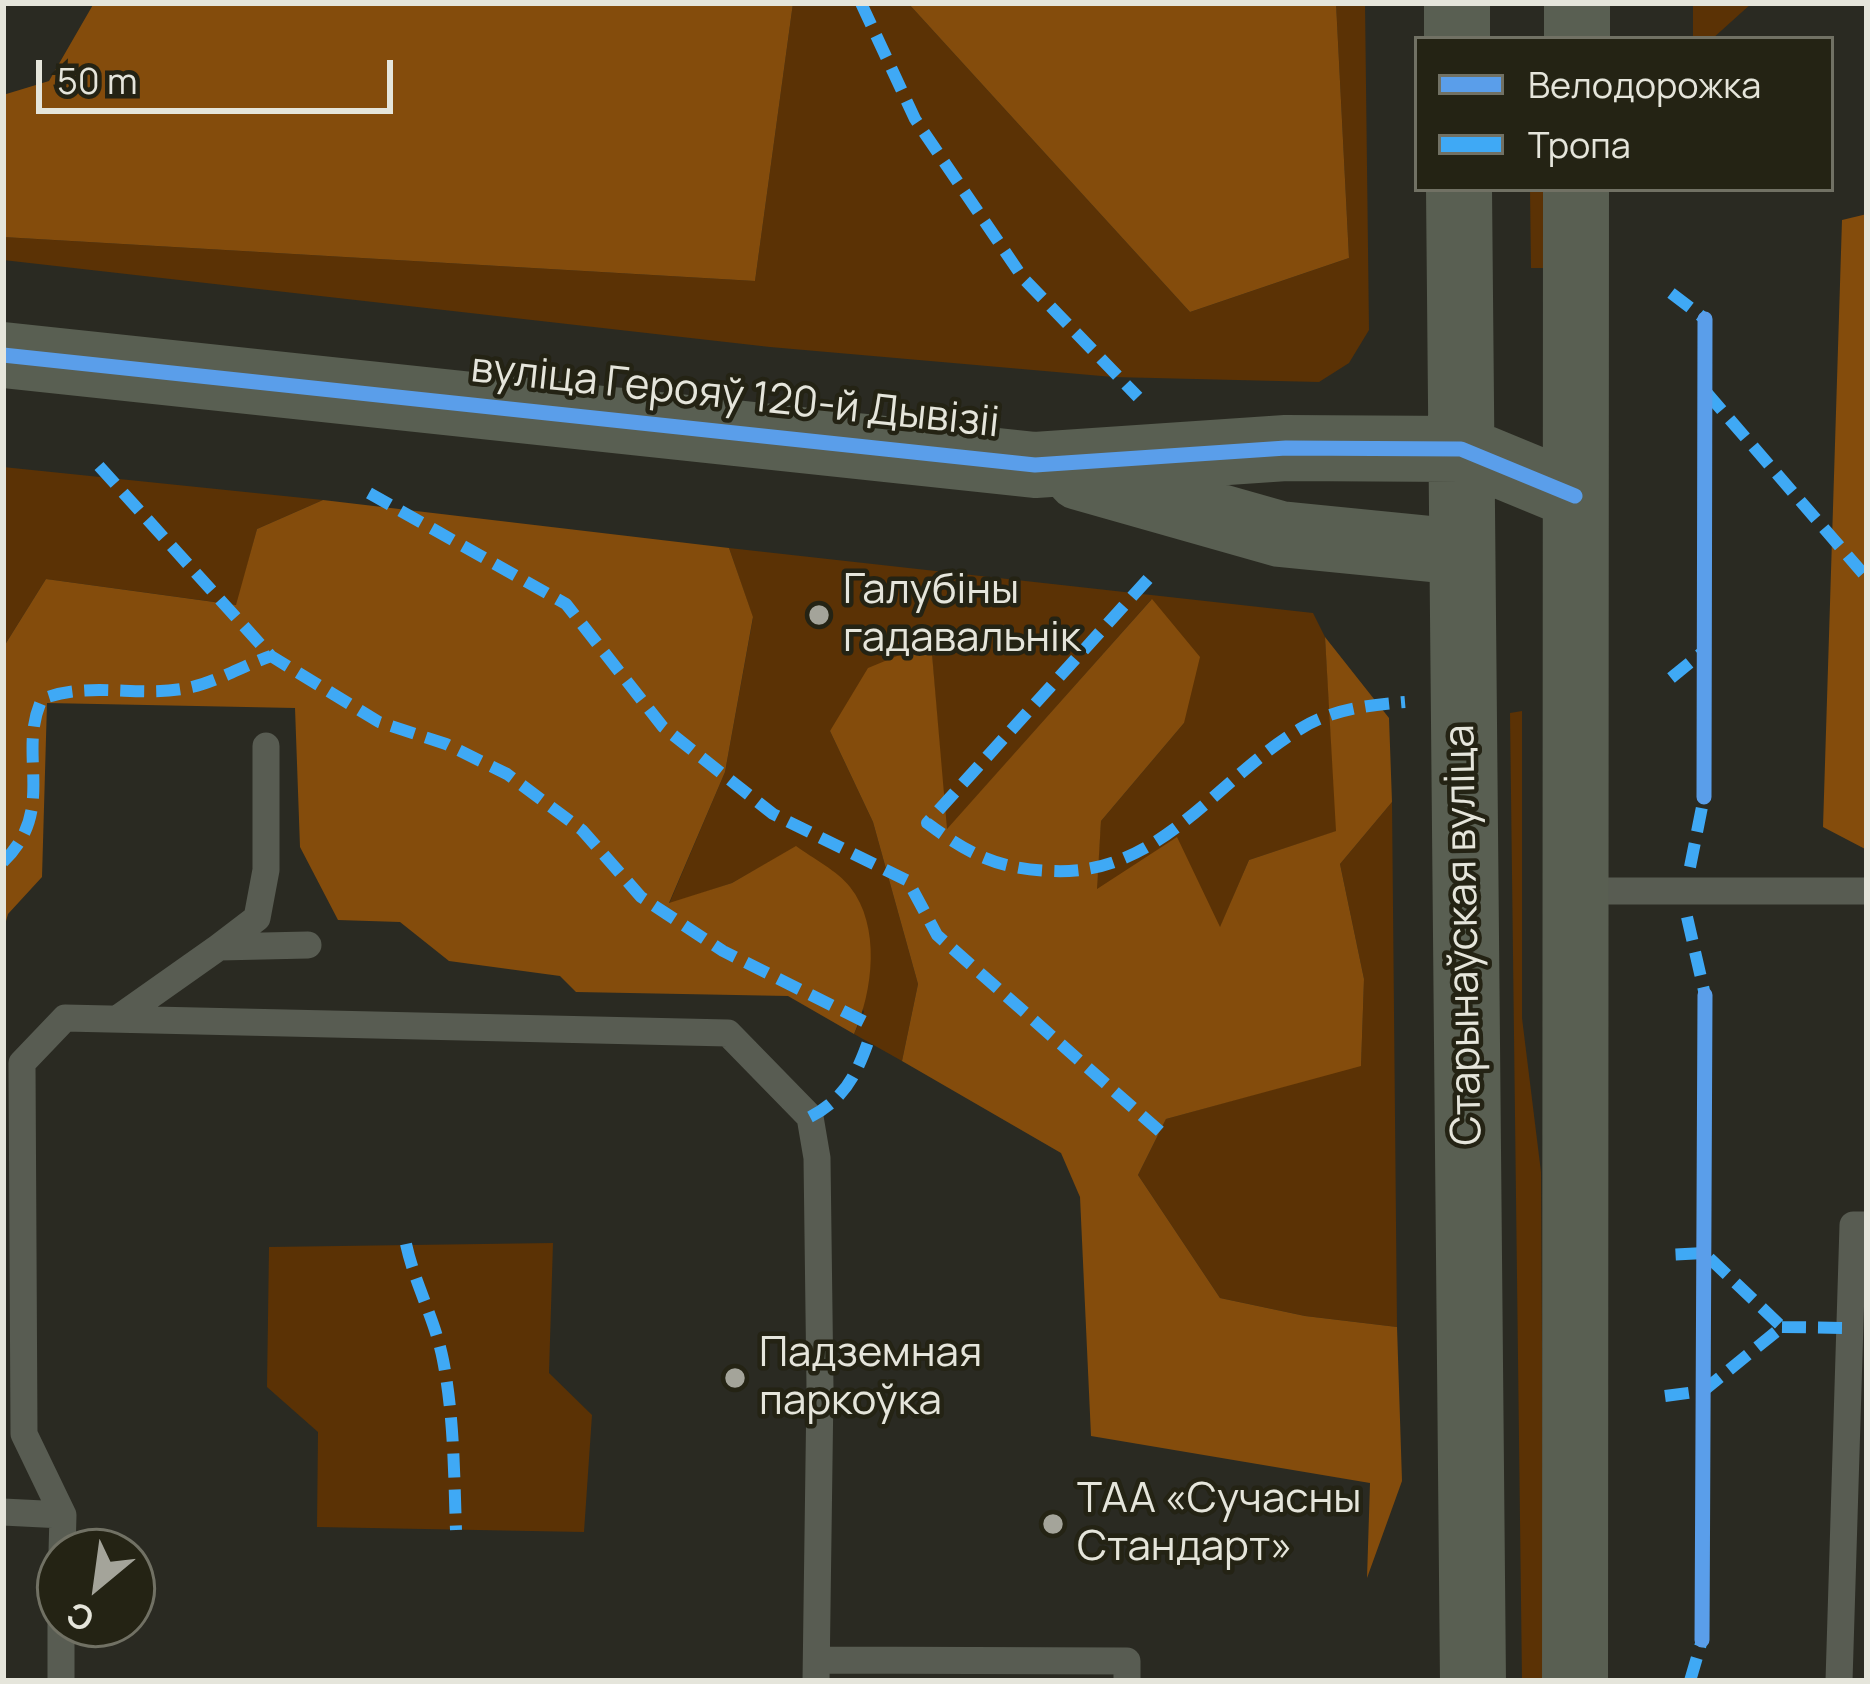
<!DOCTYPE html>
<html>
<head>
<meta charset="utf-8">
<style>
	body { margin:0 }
	#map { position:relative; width:1870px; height:1684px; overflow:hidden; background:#2a2a22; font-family:Manrope,sans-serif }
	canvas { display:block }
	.frame { position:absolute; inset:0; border:6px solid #e5e5db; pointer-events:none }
	.legend { position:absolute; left:1414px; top:36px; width:420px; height:156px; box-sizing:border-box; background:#242314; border:3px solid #717164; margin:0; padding:15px 21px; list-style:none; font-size:36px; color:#e5e5db }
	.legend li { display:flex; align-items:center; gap:24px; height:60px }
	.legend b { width:60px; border:3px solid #717164 }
	.north { position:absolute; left:36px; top:1528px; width:120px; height:120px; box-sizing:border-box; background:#242314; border:3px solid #717164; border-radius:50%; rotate:209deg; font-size:33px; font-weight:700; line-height:48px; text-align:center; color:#e5e5db }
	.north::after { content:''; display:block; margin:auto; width:42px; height:54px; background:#a4a49a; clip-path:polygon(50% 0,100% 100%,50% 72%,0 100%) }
	.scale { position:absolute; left:36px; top:60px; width:357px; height:54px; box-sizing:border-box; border:6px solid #e5e5db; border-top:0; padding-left:15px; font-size:36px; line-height:42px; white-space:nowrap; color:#e5e5db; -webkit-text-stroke:9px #242314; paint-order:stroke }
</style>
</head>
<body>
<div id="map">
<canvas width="1870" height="1684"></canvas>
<div class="frame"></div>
<ul class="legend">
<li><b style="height:15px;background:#5a9eea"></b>Велодорожка</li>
<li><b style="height:15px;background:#3fa9f5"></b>Тропа</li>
</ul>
<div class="north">С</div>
<div class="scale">50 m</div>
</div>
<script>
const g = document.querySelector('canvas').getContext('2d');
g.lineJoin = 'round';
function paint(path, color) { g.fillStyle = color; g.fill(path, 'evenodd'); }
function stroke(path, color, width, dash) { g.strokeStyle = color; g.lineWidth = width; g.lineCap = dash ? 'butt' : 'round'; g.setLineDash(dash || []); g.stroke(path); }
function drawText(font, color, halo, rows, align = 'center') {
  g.font = font + ' Manrope,sans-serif'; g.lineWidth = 9; g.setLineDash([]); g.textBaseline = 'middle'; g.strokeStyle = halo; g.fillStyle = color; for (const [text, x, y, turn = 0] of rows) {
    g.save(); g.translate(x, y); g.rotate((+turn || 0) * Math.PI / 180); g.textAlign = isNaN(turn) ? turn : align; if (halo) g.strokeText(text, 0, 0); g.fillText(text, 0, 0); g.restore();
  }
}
const green = new Path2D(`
	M793,3H908L1190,312L1349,258L1336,3H1365L1369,330L1349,363L1319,382L1113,377L770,347L3,260V237L755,281Z
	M1693,3H1752L1712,39H1693Z
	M1530,189H1543V268H1531Z
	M3,467L323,500L257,529L237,605L46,579L3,648Z
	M729,548L1313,613L1325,637L1337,831L1249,860L1220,928L1096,890L1101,821L1184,723L1151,600L946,831L931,643L830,731L873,822L918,984L902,1061L854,1034L864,1012L796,847L732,883L669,904L725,772L753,618Z
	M1522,711V1018L1541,1172L1544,1681H1522L1510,713Z
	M1392,802L1397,1327L1305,1316L1220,1298L1138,1175L1166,1119L1361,1065L1364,979L1340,864Z
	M553,1243L549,1373L592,1415L584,1532L317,1527L318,1432L267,1387L269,1247Z`);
const forest = new Path2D(`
	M94,3H793L755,281L3,237V95L49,81Z
	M908,3H1336L1349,258L1190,312Z
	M1867,214V850L1823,827L1842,220Z
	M323,500L729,548L753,617L725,772L669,903L732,883L796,846C812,858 838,871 850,887C881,926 873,991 854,1034L788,996L576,992L560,976L449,961L400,922L338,920L300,847L295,708L47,703L42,877L8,914L3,932V648L46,579L236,605L257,529Z
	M1152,599L1200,657L1184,723L1101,821L1097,889L1177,837L1220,927L1249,860L1336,831L1325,637L1389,718L1392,802L1340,864L1364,979L1361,1066L1166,1119L1138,1175L1220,1298L1305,1316L1397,1327L1402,1481L1367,1578L1370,1483L1091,1436L1080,1197L1061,1153L902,1061L918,984L873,822L830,731L868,668L931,642L947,829Z`);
const lane = new Path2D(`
	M1575,891H1867
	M219,947L257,918L266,870V746
	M117,1019L219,947L308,945
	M3,1512L63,1515
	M62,1552L63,1515L24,1434L22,1063L65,1018L728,1033L810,1117L817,1158L820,1389L816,1681
	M817,1660L1127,1661V1681
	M61,1681V1624
	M1839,1681L1853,1225H1867`);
const secondary = new Path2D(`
	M1457,3V39
	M1577,39V3
	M1459,189L1473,1681
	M3,355L1035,465L1286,448L1461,449L1575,496
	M1079,477L1280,534L1461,552
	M1575,1681L1576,189`);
const quiet = new Path2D(`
	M861,3L915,119L1023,278L1138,397
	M1671,293L1705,319
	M1706,392L1867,578
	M99,466L271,656L379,722L446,744L507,774L582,830L641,897L723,951L865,1022
	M369,493L566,604L663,727L773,814L908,881L937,935L1164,1135
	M1148,579L927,823C970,855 998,869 1052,871C1160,876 1215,780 1300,729C1332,709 1369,705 1405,702
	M1671,678L1704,651
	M3,862C58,809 16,754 42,699C92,680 141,699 192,687C218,681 245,665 271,656
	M1690,867L1704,797
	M1687,917L1705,995
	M810,1117C843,1100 856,1076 868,1042
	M406,1244C415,1285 435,1319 443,1360C454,1416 454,1474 456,1530
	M1782,1327L1850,1328
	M1665,1396L1703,1391L1782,1327L1704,1253L1666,1255
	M1690,1681L1702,1640`);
const cycleway = new Path2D(`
	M3,355L1035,465L1286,448L1461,449L1575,496
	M1704,797L1705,319
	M1702,1640L1705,995`);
const markers = [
	[819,615,12,"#a4a49a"],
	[735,1378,12,"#a4a49a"],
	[1053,1524,12,"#a4a49a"]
];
const streetNames = [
	["вуліца Герояў 120-й Дывізіі",735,397,6],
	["Старынаўская вуліца",1465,935,-91]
];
const poiNames = [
	["Галубіны",843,591],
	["гадавальнік",843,639],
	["Падземная",759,1354],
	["паркоўка",759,1402],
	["ТАА «Сучасны",1077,1500],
	["Стандарт»",1077,1548]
];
paint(green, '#5b3205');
paint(forest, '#844c0c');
stroke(lane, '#585c52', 27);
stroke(secondary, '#595f52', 66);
stroke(quiet, '#3fa9f5', 12, [24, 12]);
stroke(cycleway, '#5a9eea', 15);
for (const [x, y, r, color] of markers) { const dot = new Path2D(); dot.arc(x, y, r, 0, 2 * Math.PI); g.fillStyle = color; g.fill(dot); stroke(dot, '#242314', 4.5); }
drawText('42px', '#e5e5db', '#242314', streetNames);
drawText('42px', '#e5e5db', '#242314', poiNames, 'left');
</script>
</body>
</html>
